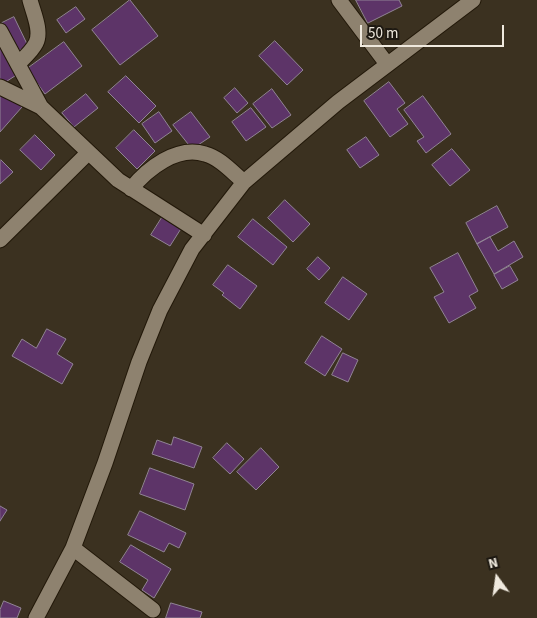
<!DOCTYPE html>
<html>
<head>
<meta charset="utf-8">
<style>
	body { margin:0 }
	#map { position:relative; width:537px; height:618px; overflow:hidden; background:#3b3120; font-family:"Source Sans 3",sans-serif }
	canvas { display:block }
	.north { position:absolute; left:472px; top:553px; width:50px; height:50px; -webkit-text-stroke:4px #1e1912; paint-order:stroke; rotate:346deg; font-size:14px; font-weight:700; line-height:20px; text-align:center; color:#efe9de }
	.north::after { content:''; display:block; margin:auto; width:18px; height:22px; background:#efe9de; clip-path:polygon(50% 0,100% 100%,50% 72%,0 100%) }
	.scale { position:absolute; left:360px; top:25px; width:144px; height:22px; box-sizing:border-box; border:2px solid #efe9de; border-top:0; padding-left:6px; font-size:15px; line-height:18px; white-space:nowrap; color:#efe9de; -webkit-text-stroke:4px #1e1912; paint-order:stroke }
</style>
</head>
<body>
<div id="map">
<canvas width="537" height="618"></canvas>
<div class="north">N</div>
<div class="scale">50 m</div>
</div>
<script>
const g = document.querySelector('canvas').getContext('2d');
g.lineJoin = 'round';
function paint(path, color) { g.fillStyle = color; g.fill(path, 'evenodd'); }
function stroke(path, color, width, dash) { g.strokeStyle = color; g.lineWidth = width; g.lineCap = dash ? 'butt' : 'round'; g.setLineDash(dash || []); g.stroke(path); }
const building = new Path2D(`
	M130,0L158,36L120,65L92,30Z
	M356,0H399L402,6L368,23Z
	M76,7L85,19L66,33L57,20Z
	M14,17L28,46L16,52L2,23Z
	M275,41L303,70L287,85L259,56Z
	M64,42L82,66L45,94L27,69Z
	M0,47L21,72L1,85L0,83Z
	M126,76L156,106L139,123L108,92Z
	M389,82L405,103L397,109L408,124L390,137L364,101Z
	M235,88L248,103L237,113L224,98Z
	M2,89L22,107L0,132V92Z
	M272,89L291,115L272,128L253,104Z
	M86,94L98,108L74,127L62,113Z
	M423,96L451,134L426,153L417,141L424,137L404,110Z
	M251,108L266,127L246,141L232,122Z
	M159,112L172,131L155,143L142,124Z
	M191,112L210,137L192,149L173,125Z
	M134,130L155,151L137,169L116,148Z
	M35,135L55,155L41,170L20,150Z
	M366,137L379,155L360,168L347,150Z
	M452,149L470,170L450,186L432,165Z
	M1,160L13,172L0,184V161Z
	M285,200L310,224L293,242L268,218Z
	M497,206L508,227L477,244L466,223Z
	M163,216L182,227L170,246L151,235Z
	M253,219L287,247L273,265L238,237Z
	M490,237L498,251L514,241L523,257L494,274L477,244Z
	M458,253L478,291L469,296L476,308L449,323L434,297L444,292L430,268Z
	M318,257L330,268L319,280L307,269Z
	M228,265L257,286L240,309L222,295L224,293L213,285Z
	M510,266L518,280L502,289L494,275Z
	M343,277L367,294L349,320L325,303Z
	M47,329L66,339L57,354L73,364L62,384L12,356L22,339L36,348Z
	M322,336L342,349L325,376L305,363Z
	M343,353L358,360L348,382L332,375Z
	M174,437L202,447L194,468L152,454L157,440L171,445Z
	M227,443L244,459L230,474L213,458Z
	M261,448L279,467L256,490L237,472Z
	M150,468L194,484L185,510L140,494Z
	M0,506L7,510L0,521Z
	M140,511L186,533L179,548L169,543L164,552L128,535Z
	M131,545L171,569L154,598L142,590L148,580L120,562Z
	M4,601L21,608L17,618H0V610Z
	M171,603L202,612L200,618H166Z`);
const minor = new Path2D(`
	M339,0L387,64
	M0,31L41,107
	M18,64C24,58 32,51 36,43C42,31 33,12 30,0
	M0,87L41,107L118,180L204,235
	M131,189C147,169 177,145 205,154C220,158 232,172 244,182
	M0,240L88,153
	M73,548L153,610
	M36,618L73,548L105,463L139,362L160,310L192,249L244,182L338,102L473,0`);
paint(building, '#5d3468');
stroke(building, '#918495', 1);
stroke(minor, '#221809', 17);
stroke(minor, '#8e826f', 15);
</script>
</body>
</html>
